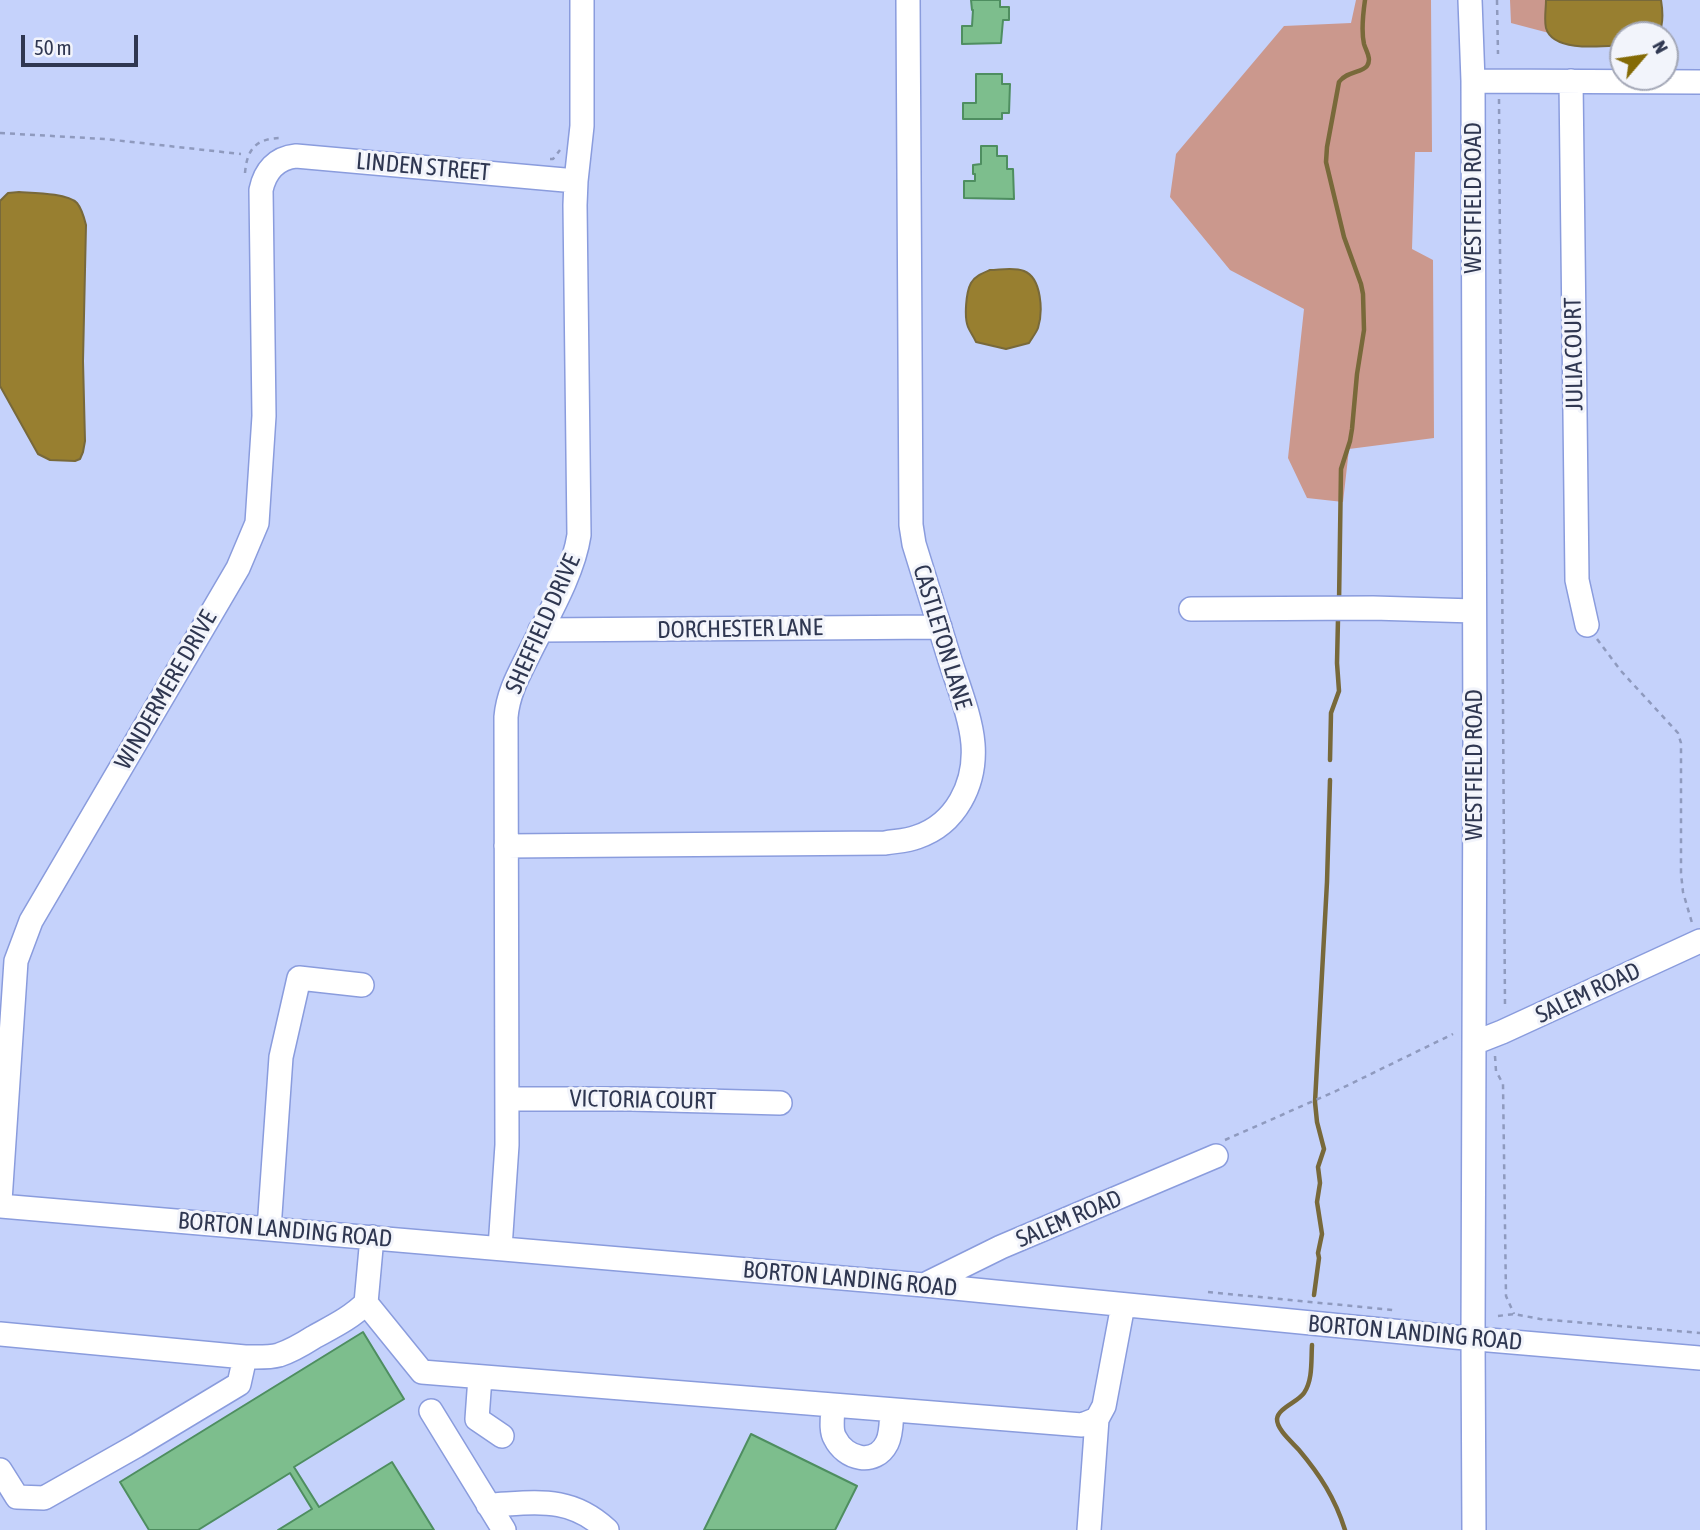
<!DOCTYPE html>
<html>
<head>
<meta charset="utf-8">
<style>
	body { margin:0 }
	#map { position:relative; width:1700px; height:1530px; overflow:hidden; background:#c5d2fb; font-family:"Asap Condensed",sans-serif }
	canvas { display:block }
	.north { position:absolute; left:1609px; top:21px; width:70px; height:70px; box-sizing:border-box; background:#f2f4fb; border:2px solid #a4a8b7; border-radius:50%; rotate:61deg; font-size:19px; font-weight:700; line-height:28px; text-align:center; color:#2f3751 }
	.north::after { content:''; display:block; margin:auto; width:24px; height:32px; background:#846a05; clip-path:polygon(50% 0,100% 100%,50% 72%,0 100%) }
	.scale { position:absolute; left:21px; top:35px; width:117px; height:32px; box-sizing:border-box; border:4px solid #2f3751; border-top:0; padding-left:9px; font-size:21px; line-height:24px; white-space:nowrap; color:#2f3751; -webkit-text-stroke:5px #f2f4fb; paint-order:stroke }
</style>
</head>
<body>
<div id="map">
<canvas width="1700" height="1530"></canvas>
<div class="north">N</div>
<div class="scale">50 m</div>
</div>
<script>
const g = document.querySelector('canvas').getContext('2d');
g.lineJoin = 'round';
function paint(path, color) { g.fillStyle = color; g.fill(path, 'evenodd'); }
function stroke(path, color, width, dash) { g.strokeStyle = color; g.lineWidth = width; g.lineCap = dash ? 'butt' : 'round'; g.setLineDash(dash || []); g.stroke(path); }
function drawText(font, color, halo, rows, align = 'center') {
  g.font = font + ' "Asap Condensed",sans-serif'; g.lineWidth = 6; g.setLineDash([]); g.textBaseline = 'middle'; g.strokeStyle = halo; g.fillStyle = color; for (const [text, x, y, turn = 0] of rows) {
    g.save(); g.translate(x, y); g.rotate((+turn || 0) * Math.PI / 180); g.textAlign = isNaN(turn) ? turn : align; if (halo) g.strokeText(text, 0, 0); g.fillText(text, 0, 0); g.restore();
  }
}
const green = new Path2D(`
	M1356,0H1431L1432,152H1415L1412,249L1433,260L1434,438L1349,449L1343,502L1307,498L1288,458L1304,309L1230,270L1170,197L1176,154L1284,26L1351,23Z
	M1510,0H1546V29L1549,33L1511,23Z`);
const water = new Path2D(`
	M1546,0H1661C1663,12 1664,25 1658,35H1623V45C1604,46 1553,53 1546,28C1544,20 1546,9 1546,0Z
	M19,192C33,193 67,193 77,203C82,209 84,217 86,225L83,361L85,441L83,452L80,459L75,461L50,460L38,454L0,386V201L8,193Z
	M990,270C1000,270 1014,267 1024,271C1042,278 1043,312 1038,328C1036,333 1032,338 1029,343L1006,349L976,342C974,337 970,332 968,327C964,317 966,292 971,283C975,276 983,273 990,270Z`);
const stream = new Path2D(`
	M1339,603L1341,469L1350,441L1352,429L1357,374L1364,330L1363,294L1361,284L1344,237L1326,162L1327,147L1339,82C1347,71 1362,73 1367,66C1372,59 1366,51 1364,44C1361,31 1363,14 1365,0
	M1330,760L1331,713L1339,691L1337,663L1338,619
	M1314,1295L1319,1258L1318,1253L1322,1234L1317,1202L1320,1183L1318,1167L1324,1149L1317,1122L1315,1102L1327,882L1330,780
	M1312,1345C1311,1360 1313,1380 1304,1393C1298,1402 1278,1408 1277,1419C1277,1430 1292,1442 1299,1450C1320,1475 1335,1498 1345,1530`);
const building = new Path2D(`
	M971,0H1000V7H1009V20H1003L1001,43L962,44V26H972L973,10H972Z
	M976,74H1002V84H1010L1009,113H1002V119H963V103H976Z
	M981,146H997V156H1007V169H1013L1014,199L964,198V181H975V174H973V165L981,164Z
	M363,1332L404,1399L294,1467L319,1507L392,1462L434,1530H278L312,1509L290,1473L198,1530H149L120,1482Z
	M751,1434L857,1486L835,1530H704Z`);
const path = new Path2D(`
	M1497,0L1498,54
	M1499,99L1505,1007H1507
	M0,133L105,139L241,154
	M550,159H553L560,150
	M245,173C247,148 257,138 282,138
	M1597,639L1621,671L1678,733L1681,743V873L1683,892L1692,923
	M1495,1056L1496,1071L1503,1084L1506,1296L1514,1314
	M1225,1140L1336,1091L1453,1034
	M1208,1292L1393,1310
	M1498,1316L1514,1314L1540,1319L1700,1333`);
const minor = new Path2D(`
	M1470,0L1473,81L1475,748L1473,1339L1474,1530
	M1473,81L1700,82
	M1571,81L1577,580L1587,625
	M1191,609L1373,608L1474,611
	M540,630L940,627
	M506,846L885,843C896,841 907,841 917,837C956,824 976,784 973,744C971,717 957,683 949,657C937,619 926,582 914,544L911,525L908,0
	M1474,1043L1502,1032L1700,941
	M507,1099H632L780,1103
	M0,1201L16,961L31,921L238,568L257,523L264,416L261,190C265,171 276,158 296,156L576,181
	M0,1206L924,1285L1454,1337L1700,1358
	M269,1229L281,1057L299,978L362,985
	M500,1248L507,1145L506,717C508,694 518,676 528,656C546,619 573,575 579,535L575,205L576,181L582,126V0
	M924,1285L1001,1247L1216,1156
	M366,1303L422,1372L1082,1425L1097,1419L1104,1406L1123,1305
	M0,1334L245,1357C256,1357 268,1358 279,1355C291,1351 303,1344 314,1337C332,1327 351,1318 366,1303L372,1237
	M480,1377L477,1419L502,1436
	M833,1405C833,1415 830,1430 835,1438C845,1459 875,1467 887,1443C892,1433 891,1420 892,1410
	M431,1411L504,1530
	M0,1470L17,1497L44,1498L136,1446L239,1384L245,1357
	M488,1505C536,1503 569,1495 607,1530
	M1089,1530L1097,1419`);
const streetNames = [
	["LINDEN STREET",423,167,5],
	["WESTFIELD ROAD",1473,198,-90],
	["JULIA COURT",1574,354,-91],
	["SHEFFIELD DRIVE",543,624,-66],
	["DORCHESTER LANE",740,629,-1],
	["CASTLETON LANE",942,637,73],
	["WINDERMERE DRIVE",166,690,-60],
	["WESTFIELD ROAD",1474,765,-90],
	["SALEM ROAD",1588,993,-25],
	["VICTORIA COURT",643,1100,1],
	["SALEM ROAD",1069,1219,-23],
	["BORTON LANDING ROAD",285,1230,5],
	["BORTON LANDING ROAD",850,1279,5],
	["BORTON LANDING ROAD",1415,1333,5]
];
paint(green, '#cb988d');
paint(water, '#987f30');
stroke(water, '#78693a', 2);
stroke(stream, '#78693a', 4.5);
paint(building, '#7dbe8d');
stroke(building, '#4e8e60', 2);
stroke(minor, '#8a9cdd', 26);
stroke(path, '#8f9abe', 2.5, [5, 5]);
stroke(minor, '#fff', 23);
drawText('24px', '#2f3751', '#f2f4fb', streetNames);
</script>
</body>
</html>
